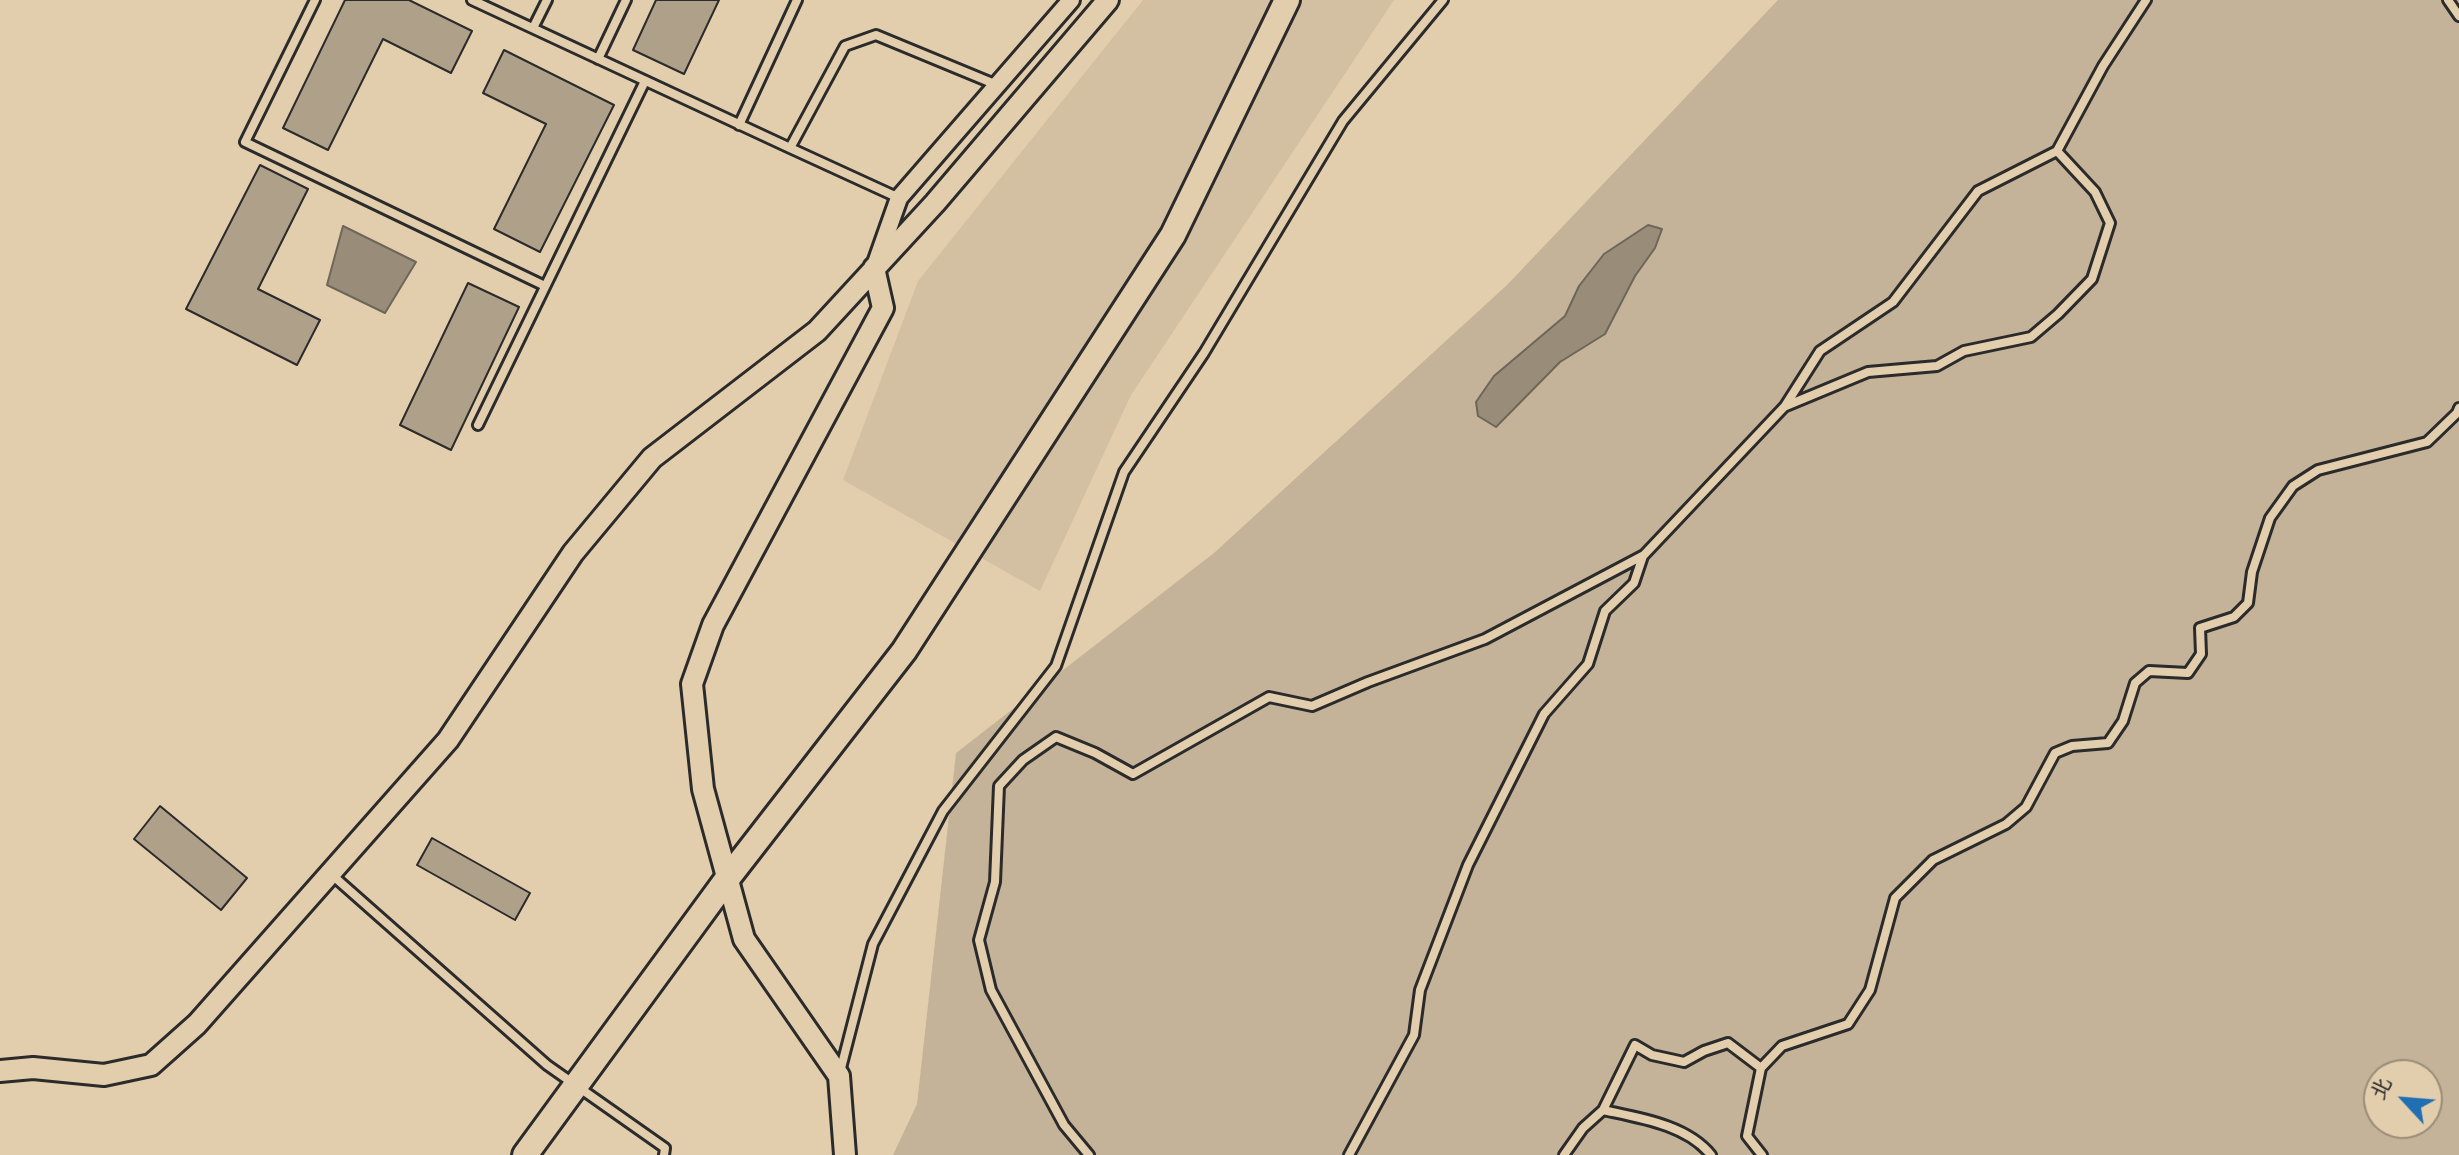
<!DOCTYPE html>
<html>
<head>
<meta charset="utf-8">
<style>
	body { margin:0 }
	#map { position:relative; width:2459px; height:1155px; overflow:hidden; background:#e2cead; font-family:"Gochi Hand","LXGW WenKai TC",sans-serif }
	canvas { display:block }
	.north { position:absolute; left:2363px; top:1059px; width:80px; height:80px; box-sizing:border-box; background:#e2cead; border:2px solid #998d79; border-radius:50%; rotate:296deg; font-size:22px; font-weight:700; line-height:32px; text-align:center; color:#2b2b2b }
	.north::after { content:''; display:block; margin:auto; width:28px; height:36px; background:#1f6fb2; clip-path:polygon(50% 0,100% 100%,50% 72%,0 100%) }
</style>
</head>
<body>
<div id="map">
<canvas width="2459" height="1155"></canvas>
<div class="north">北</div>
</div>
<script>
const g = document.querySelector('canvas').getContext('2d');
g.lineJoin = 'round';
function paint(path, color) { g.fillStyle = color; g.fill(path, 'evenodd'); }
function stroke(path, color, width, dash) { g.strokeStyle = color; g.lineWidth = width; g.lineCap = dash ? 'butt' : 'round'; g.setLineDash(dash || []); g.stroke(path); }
const built = new Path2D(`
	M1143,0H1394L1131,395L1040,591L843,480L918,281Z`);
const green = new Path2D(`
	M1778,0H2459V1155H893L917,1104L956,753L1214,553L1507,285ZM2379,1075H2427V1123H2379Z`);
const water = new Path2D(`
	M1648,225L1662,229L1655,248L1635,276L1605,334L1560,362L1496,427L1478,416L1476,402L1494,376L1565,316L1579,286L1604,254Z
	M343,226L416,262L385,313L327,285Z`);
const building = new Path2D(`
	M345,0H409L472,31L451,73L383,39L328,150L283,128Z
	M656,0H719L684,74L633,50Z
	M504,50L614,105L540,252L494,229L546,124L483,93Z
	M260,165L308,189L258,289L320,320L297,365L186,309Z
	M468,283L519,307L451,450L400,425Z
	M160,806L247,878L221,910L134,839Z
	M432,838L530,893L515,920L417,865Z`);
const service = new Path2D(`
	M315,0L245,142L545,286
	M472,0L790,148L845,46L876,35L997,85
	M2448,0L2459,16
	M533,28L547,0
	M598,59L626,0
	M739,125L797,0
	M790,148L899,198
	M1786,406L1868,372L1937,366L1964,351L2031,337L2058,314L2092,279L2110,223L2095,192L2057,151
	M478,425L645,81
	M331,874L547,1065L665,1148L664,1155
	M840,1072L873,944L943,811L1056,666L1124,472L1204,353L1343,121L1443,0
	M1603,1110L1635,1045L1652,1055L1684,1062L1704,1051L1728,1043L1761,1068
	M1089,1155L1064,1125L991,990L979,940L995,882L999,786L1023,760L1056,737L1095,753L1133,774L1269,697L1312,706L1368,682L1485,639L1644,555L1785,406L1820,351L1893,302L1978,191L2057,151L2103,66L2146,0
	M1349,1155L1414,1035L1420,990L1468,865L1544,714L1588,664L1605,611L1634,583L1643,556
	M1564,1155L1583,1128L1603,1110C1640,1118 1687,1125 1711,1155
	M1762,1155L1747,1136L1761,1068L1782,1046L1848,1024L1870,990L1895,898L1933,860L2006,824L2026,807L2055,753L2072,746L2108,743L2123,721L2135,683L2149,671L2188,673L2201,654L2200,628L2234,617L2248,603L2252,572L2270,518L2293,486L2318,470L2427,442L2457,413L2459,408`);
const minor = new Path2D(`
	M875,266L899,198L1071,0`);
const tertiary = new Path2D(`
	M0,1071L33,1068L104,1075L151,1065L197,1024L448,740L573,553L652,458L817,331L935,203L1108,0
	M845,1155L839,1076L744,939L703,789L692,684L713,625L883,308L874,268`);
const primary = new Path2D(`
	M525,1155L727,879L904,651L1173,235L1287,0`);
paint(built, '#d3c0a2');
paint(green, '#c4b398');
paint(water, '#998d7a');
stroke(water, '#6d665a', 2);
paint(building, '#afa089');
stroke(building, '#2b2b2b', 2);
stroke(service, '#2b2b2b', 14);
stroke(minor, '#2b2b2b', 22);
stroke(tertiary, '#2b2b2b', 26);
stroke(primary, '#2b2b2b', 30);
stroke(service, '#e2cead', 8);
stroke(minor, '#e2cead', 16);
stroke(tertiary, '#e2cead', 20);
stroke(primary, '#e2cead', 24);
</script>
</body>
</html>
